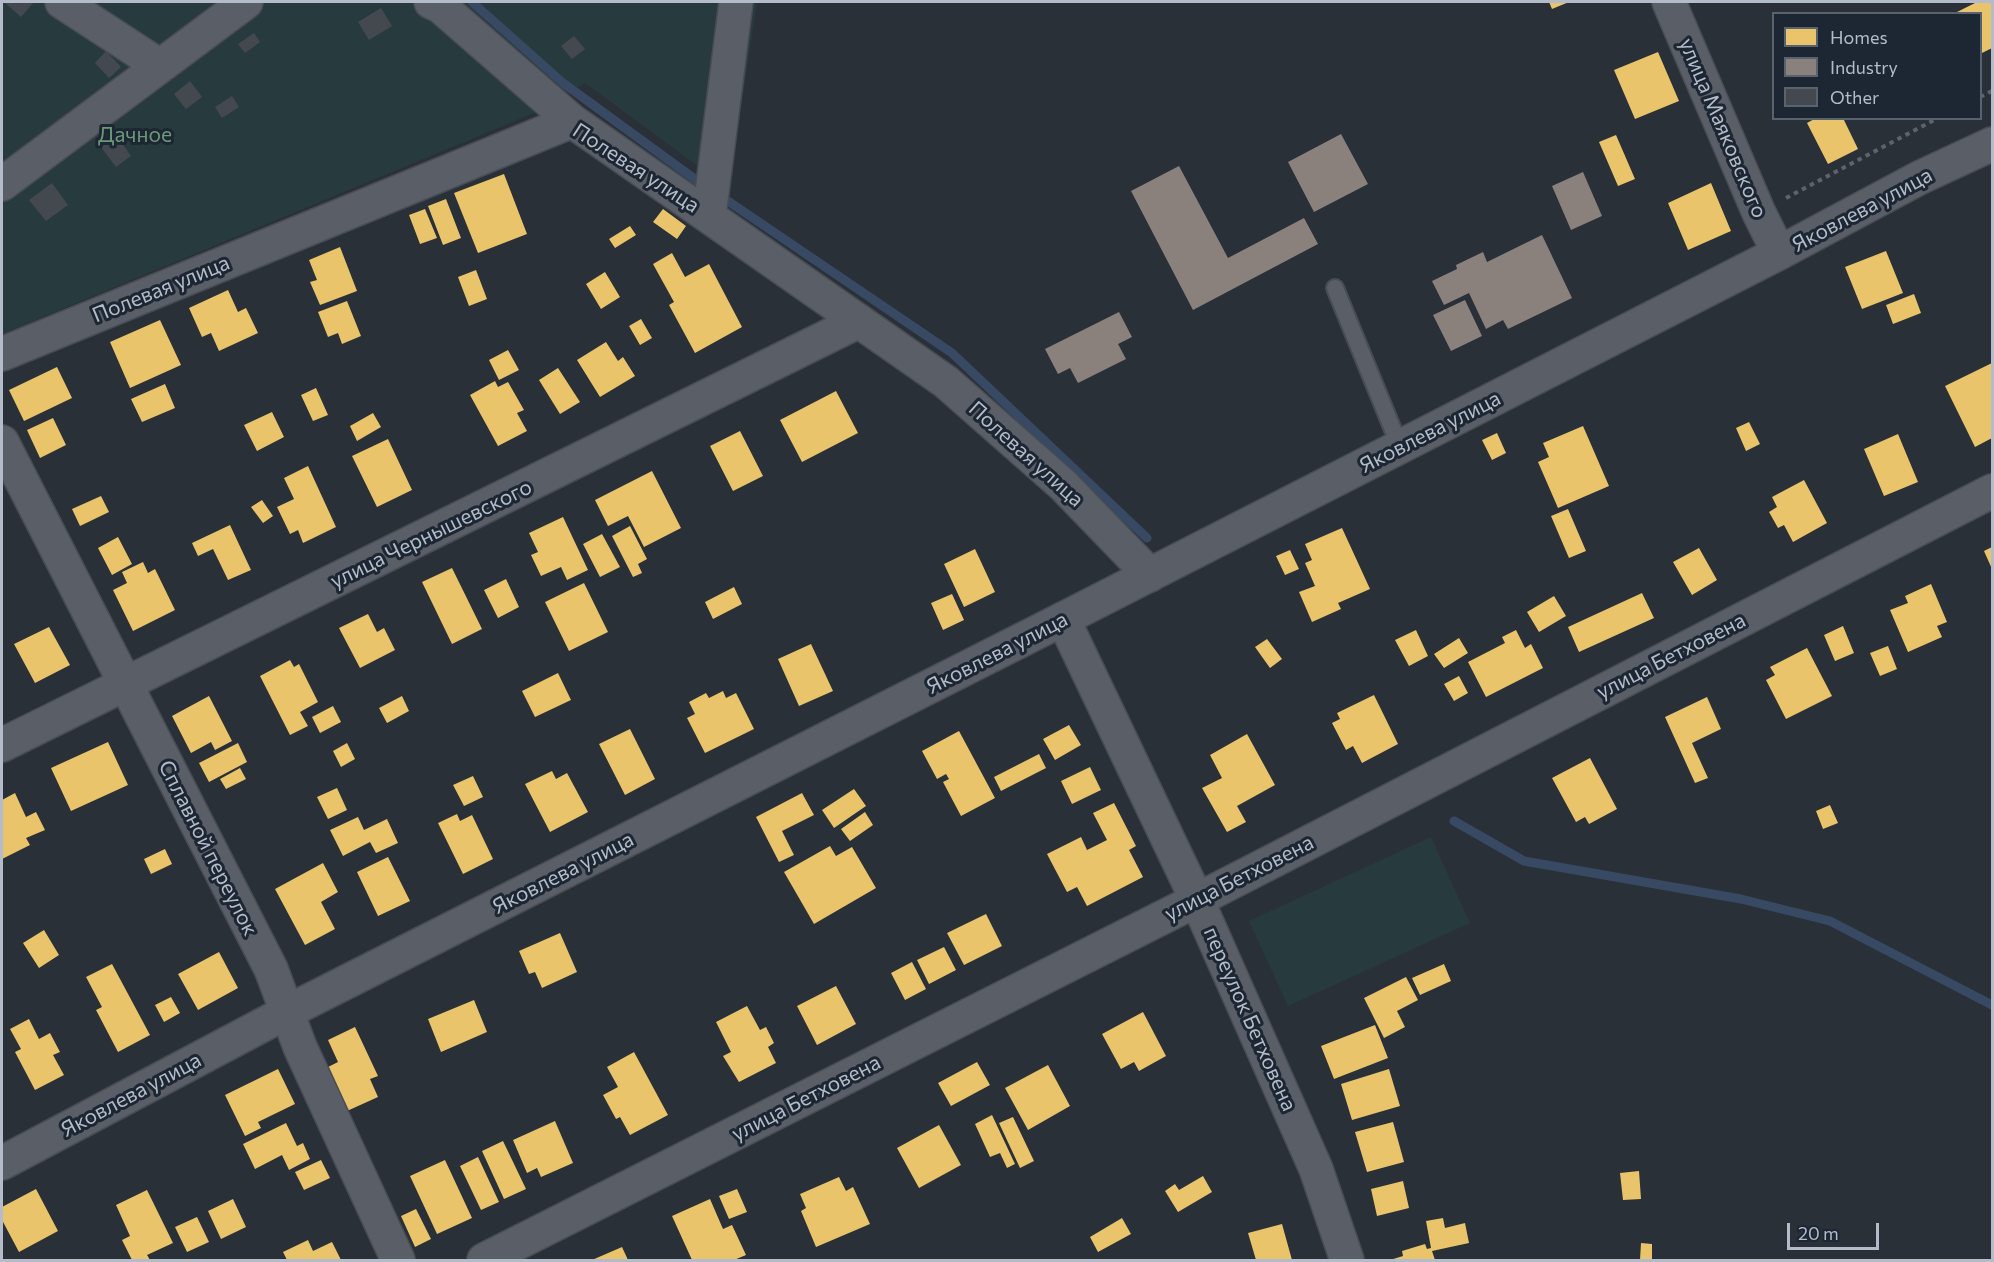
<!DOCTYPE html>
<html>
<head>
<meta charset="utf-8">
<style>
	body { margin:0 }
	#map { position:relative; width:1994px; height:1262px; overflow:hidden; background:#2a3038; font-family:Commissioner,sans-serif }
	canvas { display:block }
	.frame { position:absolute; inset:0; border:3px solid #b4bcc9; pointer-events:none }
	.legend { position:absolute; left:1772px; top:12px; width:210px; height:108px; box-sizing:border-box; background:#1d2633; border:2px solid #59626f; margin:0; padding:8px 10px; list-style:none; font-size:18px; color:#b4bcc9 }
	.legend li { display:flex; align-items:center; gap:12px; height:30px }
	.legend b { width:30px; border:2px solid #59626f }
	.scale { position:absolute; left:1787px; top:1223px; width:92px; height:27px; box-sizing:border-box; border:3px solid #b4bcc9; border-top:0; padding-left:8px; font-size:18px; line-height:21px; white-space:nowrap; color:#b4bcc9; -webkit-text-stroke:4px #1d2633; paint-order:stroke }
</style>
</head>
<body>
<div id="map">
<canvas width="1994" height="1262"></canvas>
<div class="frame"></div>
<ul class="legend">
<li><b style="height:16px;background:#e9c46a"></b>Homes</li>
<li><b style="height:16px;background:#8a817c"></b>Industry</li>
<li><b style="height:16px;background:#444950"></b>Other</li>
</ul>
<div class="scale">20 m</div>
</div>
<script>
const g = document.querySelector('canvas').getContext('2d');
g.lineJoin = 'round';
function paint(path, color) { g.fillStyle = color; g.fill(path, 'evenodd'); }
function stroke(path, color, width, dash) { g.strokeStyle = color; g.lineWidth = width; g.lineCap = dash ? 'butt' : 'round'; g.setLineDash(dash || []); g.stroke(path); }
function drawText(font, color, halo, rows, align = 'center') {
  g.font = font + ' Commissioner,sans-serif'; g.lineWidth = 6; g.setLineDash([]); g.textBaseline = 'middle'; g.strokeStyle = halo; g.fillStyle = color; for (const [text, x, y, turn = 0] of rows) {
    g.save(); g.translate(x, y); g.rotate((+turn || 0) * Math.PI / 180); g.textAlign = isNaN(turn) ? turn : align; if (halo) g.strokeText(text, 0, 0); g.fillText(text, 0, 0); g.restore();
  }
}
const green = new Path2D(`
	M2,2H757L729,189L585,83L534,113L2,334Z
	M1431,837L1470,923L1288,1006L1249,921Z`);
const homes = new Path2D(`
	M1549,2H1569L1552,9Z
	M1977,2H1992V48L1980,54V14H1953Z
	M1658,52L1679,101L1635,119L1614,70Z
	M1816,118H1843L1858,149L1828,164L1807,123Z
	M1616,135L1635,179L1618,186L1599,142Z
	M504,174L527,234L478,253L454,193Z
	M1711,183L1731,231L1688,250L1668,203Z
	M446,199L461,238L443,245L428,206Z
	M425,209L437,238L420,244L409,215Z
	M663,209L686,226L677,239L653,222Z
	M630,226L636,235L615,248L609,239Z
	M340,247L357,291L320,305L310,282L317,280L309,260Z
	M1886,251L1903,293L1862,309L1845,267Z
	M672,253L685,277L709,264L742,327L695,353L669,305L674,302L653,264Z
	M476,270L487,299L469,306L458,277Z
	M605,272L620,297L601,309L586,284Z
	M228,290L238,312L246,308L258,333L219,351L211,333L202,337L189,308Z
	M1914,294L1921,313L1893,324L1886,305Z
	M347,301L361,336L342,344L338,333L328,337L318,312Z
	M641,319L652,338L640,345L629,326Z
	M160,320L181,365L130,388L110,342Z
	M606,342L618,361L623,357L635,376L600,397L577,360Z
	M508,350L519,370L499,380L489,360Z
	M1992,363V438L1975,447L1945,386Z
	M57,367L72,398L24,421L9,390Z
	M558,368L580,402L560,414L539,380Z
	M495,381L498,387L508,382L524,410L517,413L527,431L498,446L470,395Z
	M165,384L175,408L142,422L131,399Z
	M316,388L328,415L313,421L301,395Z
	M836,391L858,433L802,462L780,420Z
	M272,412L284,437L257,451L244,425Z
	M373,413L381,427L357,441L350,426Z
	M53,418L66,445L40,458L27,430Z
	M1749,422L1760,444L1746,451L1736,428Z
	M1583,426L1609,486L1558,508L1538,462L1549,457L1543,443Z
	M740,431L763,476L733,491L710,446Z
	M1497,433L1506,453L1492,460L1482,440Z
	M1898,434L1918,482L1884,496L1864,449Z
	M388,439L412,490L377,507L352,456Z
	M308,466L336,527L303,543L298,530L290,534L277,507L294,499L284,478Z
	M652,471L681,528L644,547L628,516L608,526L595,500Z
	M1804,480L1827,523L1793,542L1784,525L1778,528L1769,512L1777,507L1772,497Z
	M101,496L109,512L80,526L72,509Z
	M262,500L273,516L263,523L251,507Z
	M1568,509L1586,551L1569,558L1551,516Z
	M563,517L588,570L567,580L561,567L541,576L531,555L538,552L529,533Z
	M230,525L251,570L228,580L213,549L198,556L192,543Z
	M630,526L647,559L638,564L642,573L633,577L612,536Z
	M1342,528L1370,589L1338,603L1341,609L1312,622L1299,592L1315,586L1305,563L1312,560L1305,544Z
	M602,534L620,567L600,577L583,544Z
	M118,537L132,564L112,575L98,548Z
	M1992,547V569L1984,551Z
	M1699,548L1717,580L1692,595L1673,562Z
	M975,549L995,592L964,607L944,564Z
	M1290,550L1299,569L1285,575L1276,556Z
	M143,562L148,573L155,569L175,610L133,631L113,590L127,583L122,572Z
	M452,568L482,629L452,644L422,582Z
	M506,579L519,607L498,618L484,590Z
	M584,583L608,632L569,651L545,602Z
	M1931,584L1947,622L1937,626L1942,637L1908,652L1890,610L1908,603L1905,596Z
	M734,587L742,604L713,619L705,602Z
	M1642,593L1654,618L1579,652L1568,627Z
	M952,594L964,620L943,630L931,603Z
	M1554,596L1566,616L1539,632L1527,612Z
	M368,614L377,632L384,628L395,650L360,668L339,628Z
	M1843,626L1854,653L1835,661L1824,635Z
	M49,627L70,665L35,683L14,644Z
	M1416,630L1428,656L1409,666L1395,640Z
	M1516,630L1525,648L1531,644L1543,668L1486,697L1468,662L1505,643L1502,637Z
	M1459,638L1468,653L1444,668L1434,654Z
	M1267,639L1282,659L1270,668L1255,647Z
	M811,644L833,691L799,706L778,659Z
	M1888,646L1897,669L1880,676L1870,653Z
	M1807,648L1832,696L1786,719L1766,680L1775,675L1770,667Z
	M290,660L294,667L299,664L318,702L300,712L308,726L290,735L260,676Z
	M558,673L571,700L535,717L522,691Z
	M1459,676L1468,693L1454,701L1444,684Z
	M723,691L726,698L736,693L754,729L705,753L687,718L695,714L689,702L706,693L709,698Z
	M1374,695L1398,744L1362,763L1353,746L1346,750L1332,723L1340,719L1337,713Z
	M209,696L232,741L215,750L211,742L191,753L172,716Z
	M402,696L409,711L387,723L379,708Z
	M1707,697L1721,729L1692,743L1708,778L1695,783L1665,717Z
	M333,706L341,722L320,733L312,717Z
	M1069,725L1081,745L1055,760L1043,739Z
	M630,729L655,779L625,795L599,744Z
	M959,731L995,798L961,816L943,782L949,779L946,774L937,779L922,751Z
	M1247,734L1275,785L1237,806L1246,822L1227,832L1202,788L1222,778L1210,755Z
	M108,742L128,785L71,811L51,768Z
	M238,743L247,762L209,782L199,763Z
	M347,743L355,759L341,767L333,751Z
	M1039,754L1046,768L1001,791L994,777Z
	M1590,758L1617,809L1589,824L1585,817L1576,822L1552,778Z
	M1090,767L1101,790L1072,804L1061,781Z
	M240,768L246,779L226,789L220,779Z
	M552,771L556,779L567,773L588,812L550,832L525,784Z
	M473,776L483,797L464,806L453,785Z
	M337,788L347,810L328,819L317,797Z
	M854,789L866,806L834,828L822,810Z
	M15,793L26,817L36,812L45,830L26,838L30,845L2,859V800Z
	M802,793L814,815L782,831L794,855L779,862L756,817Z
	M1114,803L1136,846L1129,850L1143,877L1087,906L1077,887L1067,892L1047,854L1081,837L1087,850L1107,840L1093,813Z
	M1830,805L1838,823L1823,829L1816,811Z
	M865,812L873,825L850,841L841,829Z
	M457,814L460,821L472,815L493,859L463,874L438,823Z
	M358,817L364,830L387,819L398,843L376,853L370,842L343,856L330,830Z
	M830,846L836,856L852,847L876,888L814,924L784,872Z
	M165,849L172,864L151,874L144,859Z
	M388,857L410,901L378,916L357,872Z
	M323,863L338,892L321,902L335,929L305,945L275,889Z
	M986,914L1002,946L964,965L947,933Z
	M44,930L59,955L39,968L23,943Z
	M560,933L577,972L542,988L535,972L529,974L519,951Z
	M944,947L956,970L929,984L917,960Z
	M219,952L238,988L198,1010L178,974Z
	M912,962L926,989L905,1000L891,973Z
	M112,964L150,1035L118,1052L96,1010L102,1007L86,977Z
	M1444,964L1451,981L1420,995L1412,978Z
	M1406,977L1418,1000L1397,1011L1405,1027L1384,1038L1364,998Z
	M836,986L856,1024L817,1045L797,1006Z
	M171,997L180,1013L164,1022L155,1005Z
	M474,1000L487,1032L441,1052L428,1019Z
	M747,1006L760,1030L766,1027L774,1043L768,1047L776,1063L739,1082L723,1056L731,1052L716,1022Z
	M1143,1012L1166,1056L1139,1071L1134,1062L1121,1069L1102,1034Z
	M29,1019L39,1039L50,1033L60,1052L53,1055L64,1075L35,1090L15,1052L21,1049L10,1029Z
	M1375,1025L1388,1058L1334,1079L1321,1046Z
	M355,1027L378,1076L370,1079L378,1097L347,1111L326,1068L338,1062L328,1040Z
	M634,1052L668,1115L630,1135L620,1117L616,1119L603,1095L618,1087L607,1067Z
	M977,1062L990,1085L951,1106L938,1083Z
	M1048,1065L1070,1106L1028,1130L1005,1088Z
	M278,1069L295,1104L258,1122L261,1128L245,1136L225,1095Z
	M1389,1069L1400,1106L1352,1120L1341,1084Z
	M992,1115L1015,1164L1007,1168L1000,1153L990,1157L975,1124Z
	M1013,1117L1034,1161L1020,1168L999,1123Z
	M555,1121L573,1163L541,1177L537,1168L527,1173L513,1140Z
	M1393,1122L1404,1162L1367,1172L1355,1132Z
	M286,1123L297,1146L303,1143L310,1159L289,1170L282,1155L255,1169L243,1144Z
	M939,1125L961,1165L919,1188L897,1148Z
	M503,1141L526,1189L504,1199L482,1151Z
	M478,1157L499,1202L481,1210L460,1166Z
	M321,1160L330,1178L304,1190L295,1172Z
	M445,1160L472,1218L437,1234L410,1176Z
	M1639,1171L1641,1199L1623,1200L1620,1173Z
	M1203,1176L1212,1192L1178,1212L1165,1191L1175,1184L1179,1190Z
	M839,1177L846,1191L853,1187L870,1224L816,1247L801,1211L806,1208L800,1194Z
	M1403,1181L1409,1208L1377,1216L1371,1189Z
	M36,1189L58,1231L19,1252L2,1220V1207Z
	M737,1189L747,1212L729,1219L719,1196Z
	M147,1190L173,1243L147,1255L150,1260H132L122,1240L130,1236L116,1205Z
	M233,1199L246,1227L221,1239L208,1211Z
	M710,1199L723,1229L732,1225L746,1255L734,1260H692L672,1216Z
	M416,1209L431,1239L415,1247L401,1216Z
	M197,1217L209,1242L187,1252L175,1227Z
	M1122,1218L1131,1234L1098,1252L1090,1237Z
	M1443,1218L1445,1228L1465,1223L1469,1243L1432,1251L1435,1260H1390L1403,1256L1402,1251L1425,1244L1427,1249L1431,1248L1426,1221Z
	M1282,1224L1292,1260H1256L1248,1233Z
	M308,1240L313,1251L332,1242L341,1260H287L283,1252Z
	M1641,1243L1652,1244V1260H1640Z
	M622,1247L628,1260H592Z`);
const industry = new Path2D(`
	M1341,134L1368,184L1314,212L1288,162Z
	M1179,166L1228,258L1304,218L1318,244L1193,310L1131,191Z
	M1583,172L1602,216L1571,230L1552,186Z
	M1542,235L1572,298L1508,329L1503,320L1486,329L1469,293L1444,305L1432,281L1457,269L1456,265L1483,252L1487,262Z
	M1465,300L1482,336L1451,351L1433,315Z
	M1119,312L1132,337L1118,344L1126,359L1078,383L1070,368L1058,374L1045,349Z`);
const stream = new Path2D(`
	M472,2L563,83L707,188
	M719,195L952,353L1147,538
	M1454,821L1524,861L1741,899L1830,921L1992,1005`);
const building = new Path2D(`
	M4,2H31L33,3L21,17Z
	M381,8L392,26L369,40L358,22Z
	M254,33L260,42L245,53L238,44Z
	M574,36L585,49L572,59L561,46Z
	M106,51L121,67L109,78L95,63Z
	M190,81L202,97L186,109L174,94Z
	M232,96L239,107L222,118L215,107Z
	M117,136L131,156L116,167L101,147Z
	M52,183L68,205L46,221L29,200Z`);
const path = new Path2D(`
	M1980,97L1992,91
	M1786,198L1938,118`);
const service = new Path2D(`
	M1335,288L1400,447`);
const minor = new Path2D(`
	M62,2L160,66
	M431,2L440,6L572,121
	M1669,2L1759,213L1779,253
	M2,184L246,2
	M709,216L736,2
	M2,354L572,121L946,382L1063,485L1150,575
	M2,442L271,969L300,1047L398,1260
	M1063,619L1197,900L1316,1169L1347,1260
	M2,745L859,321
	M484,1260L1197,900L1992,491`);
const tertiary = new Path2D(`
	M2,1163L287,1012L1063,619L1779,253L1919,178L1992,144`);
const streetNames = [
	["улица Маяковского",1723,128,67],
	["Полевая улица",636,168,33],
	["Яковлева улица",1862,210,-28],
	["Полевая улица",161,289,-22],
	["Яковлева улица",1430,432,-27],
	["Полевая улица",1026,454,42],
	["улица Чернышевского",431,534,-26],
	["Яковлева улица",997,653,-27],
	["улица Бетховена",1671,656,-27],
	["Сплавной переулок",208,848,63],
	["Яковлева улица",563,873,-27],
	["улица Бетховена",1239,878,-27],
	["переулок Бетховена",1250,1019,66],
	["Яковлева улица",131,1095,-28],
	["улица Бетховена",806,1098,-27]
];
const parkNames = [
	["Дачное",135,135]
];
paint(green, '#273a3e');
paint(homes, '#e9c46a');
paint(industry, '#8a817c');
stroke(stream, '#384963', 9);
paint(building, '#444950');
stroke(service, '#484c53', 20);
stroke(minor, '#484c53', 36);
stroke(tertiary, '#484c53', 36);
stroke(path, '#5d636a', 4, [4.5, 4.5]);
stroke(service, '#5a5e66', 16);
stroke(minor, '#5a5e66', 33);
stroke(tertiary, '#5a5e66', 33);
drawText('21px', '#b4bcc9', '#1d2633', streetNames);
drawText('21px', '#6b9a76', '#1d2633', parkNames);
</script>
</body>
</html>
